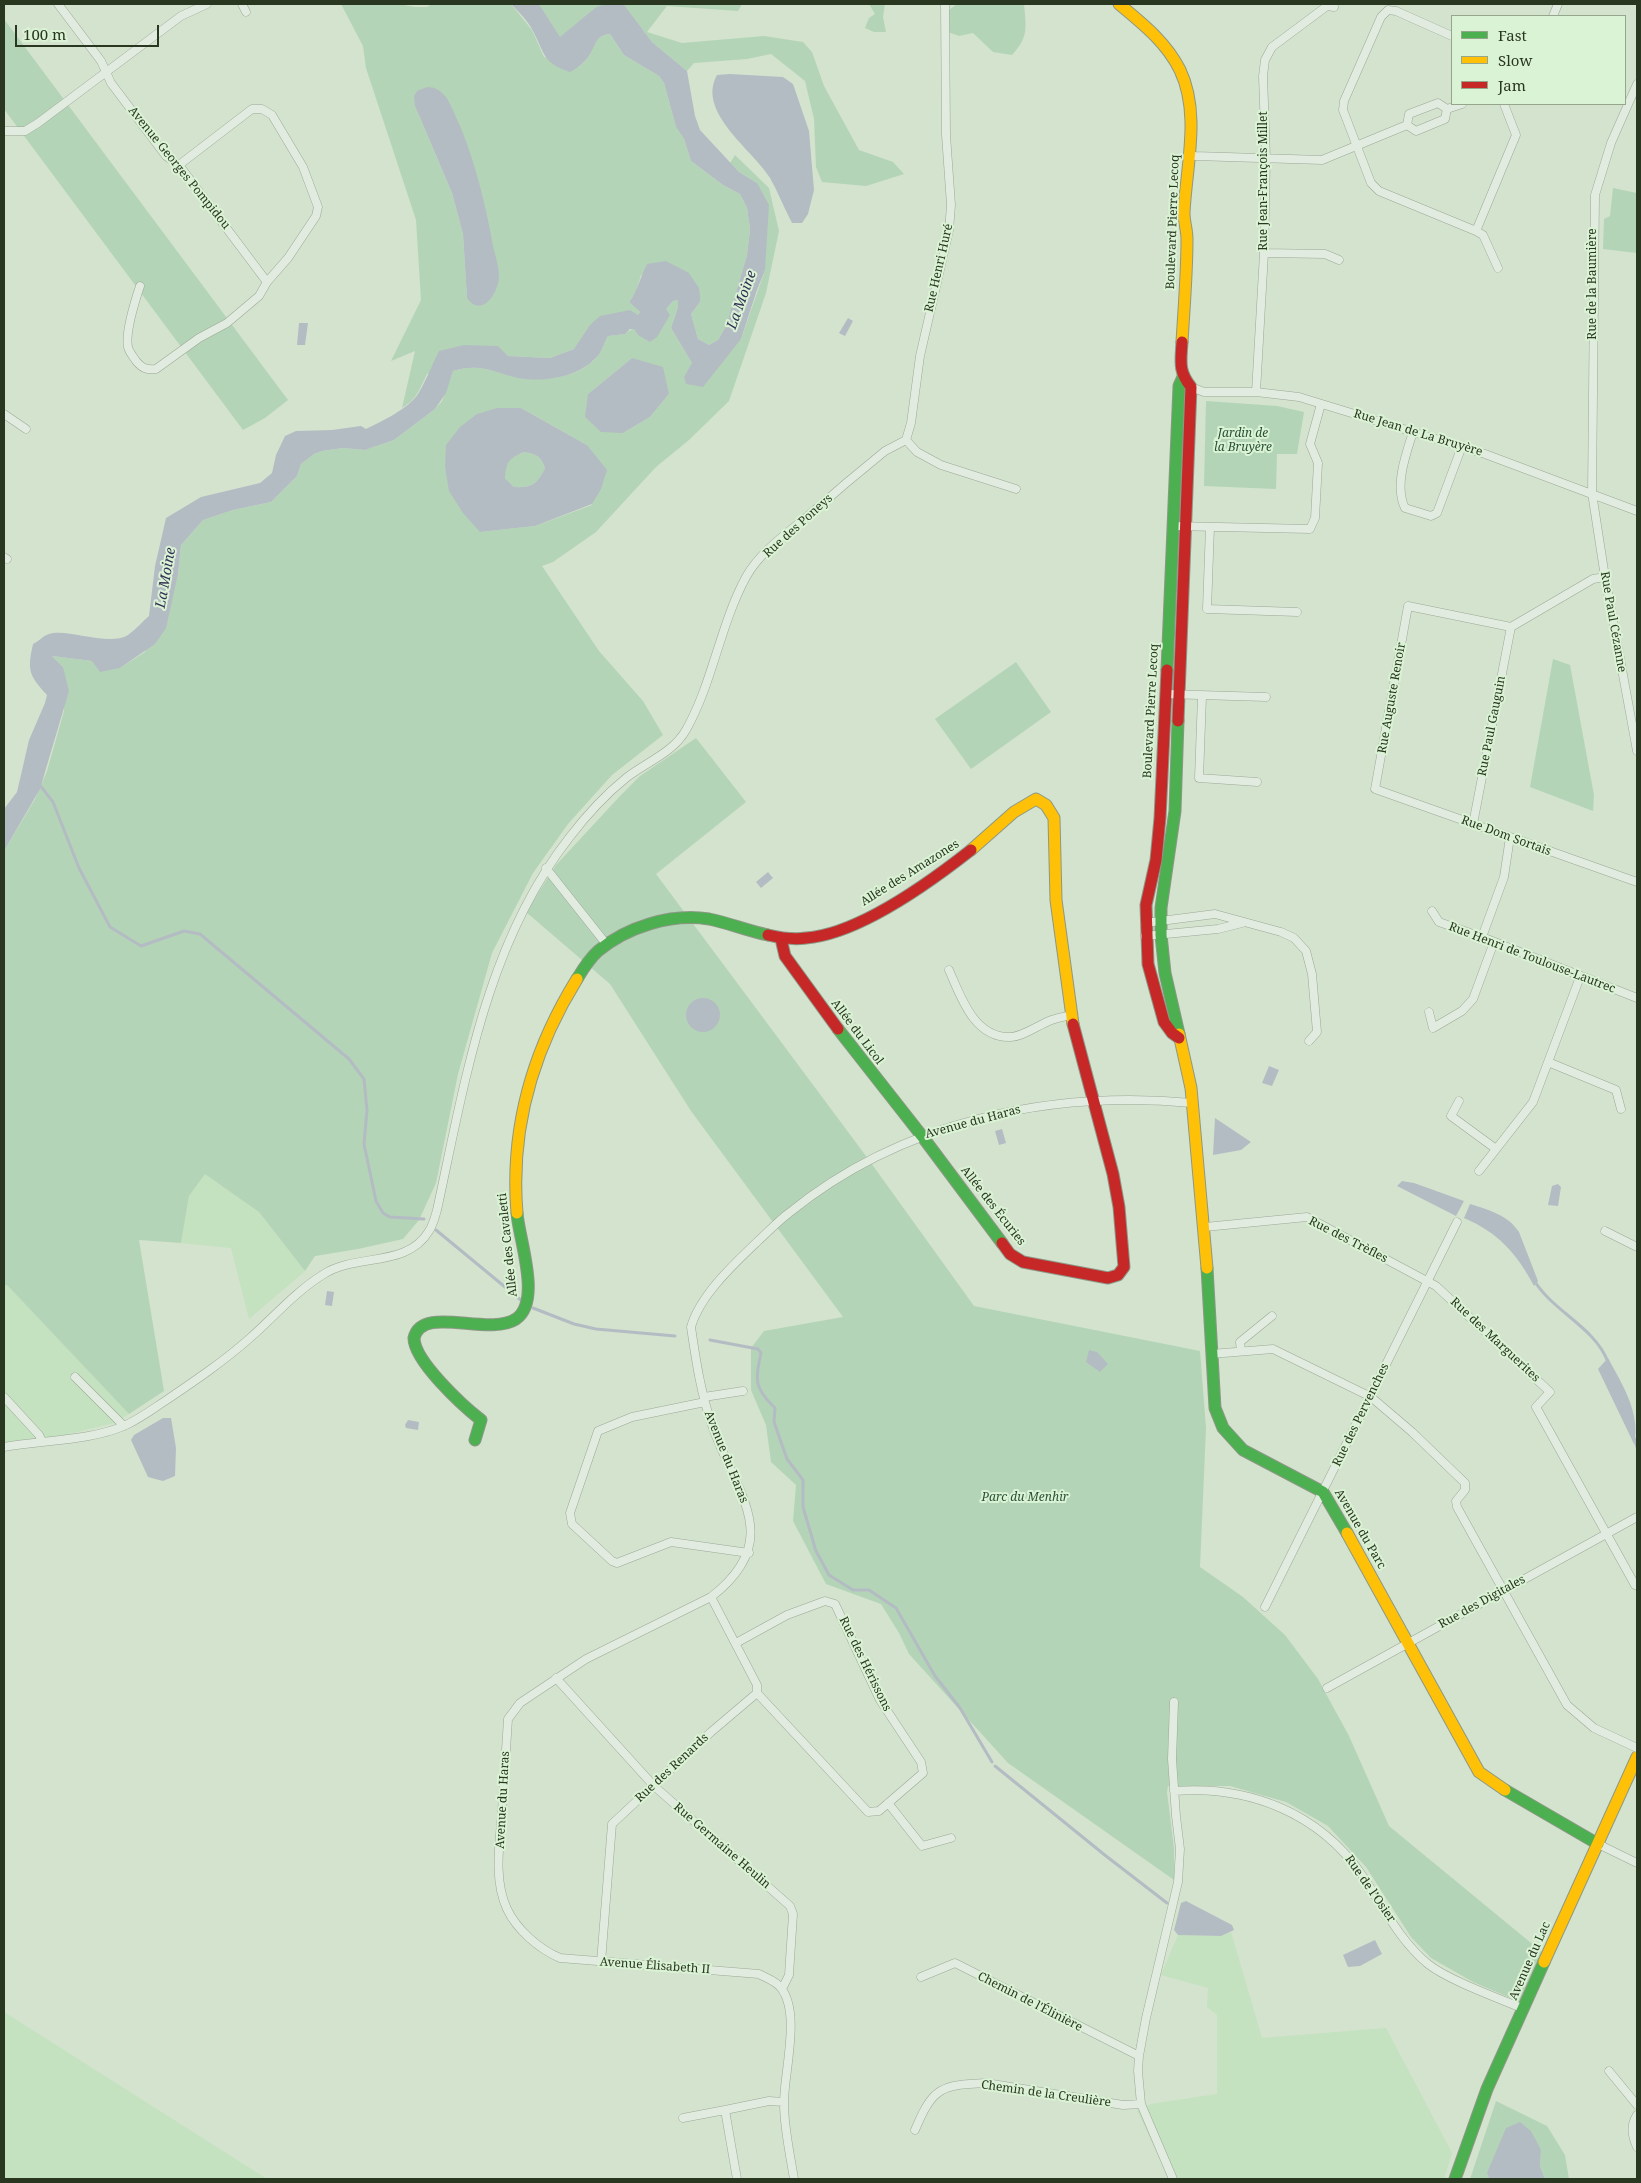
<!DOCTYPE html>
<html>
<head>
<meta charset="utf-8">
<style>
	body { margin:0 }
	#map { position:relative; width:1641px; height:2183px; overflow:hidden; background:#d3e3ce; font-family:"Noto Serif",serif }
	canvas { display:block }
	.frame { position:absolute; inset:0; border:5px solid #293620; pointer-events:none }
	.legend { position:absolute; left:1451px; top:15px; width:175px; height:90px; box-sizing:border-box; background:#dbf3d5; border:1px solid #94a78d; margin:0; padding:6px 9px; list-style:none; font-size:15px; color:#293620 }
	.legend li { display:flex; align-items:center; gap:10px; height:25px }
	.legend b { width:25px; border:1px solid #94a78d }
	.scale { position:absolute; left:15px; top:25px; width:144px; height:22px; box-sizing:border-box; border:2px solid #293620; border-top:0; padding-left:6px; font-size:15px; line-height:18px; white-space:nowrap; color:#293620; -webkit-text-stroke:4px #dbf3d5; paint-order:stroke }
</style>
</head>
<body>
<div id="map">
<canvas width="1641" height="2183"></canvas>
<div class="frame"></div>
<ul class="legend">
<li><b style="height:6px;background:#4caf50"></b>Fast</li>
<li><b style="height:6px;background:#ffc107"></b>Slow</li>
<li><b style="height:6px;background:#c62828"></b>Jam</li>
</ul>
<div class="scale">100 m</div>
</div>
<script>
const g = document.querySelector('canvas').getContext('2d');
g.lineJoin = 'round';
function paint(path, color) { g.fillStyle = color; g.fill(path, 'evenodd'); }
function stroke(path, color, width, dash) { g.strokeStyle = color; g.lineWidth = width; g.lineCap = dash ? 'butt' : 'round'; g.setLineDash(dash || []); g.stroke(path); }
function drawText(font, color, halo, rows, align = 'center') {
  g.font = font + ' "Noto Serif",serif'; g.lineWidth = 4; g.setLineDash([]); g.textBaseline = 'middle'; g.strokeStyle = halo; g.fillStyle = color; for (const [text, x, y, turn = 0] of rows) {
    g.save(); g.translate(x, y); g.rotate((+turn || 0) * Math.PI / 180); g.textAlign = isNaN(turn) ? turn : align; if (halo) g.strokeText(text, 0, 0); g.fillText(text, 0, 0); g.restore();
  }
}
const farmland = new Path2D(`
	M205,1173L259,1212L305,1271L249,1319L231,1248L181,1243L189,1196Z
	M7,1285L129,1414L114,1423L61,1436L4,1444V1286Z
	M1231,1932L1262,2038L1386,2028L1452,2153L1444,2179H1169L1137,2110L1151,2104L1217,2094V2015L1207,2007L1208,1988L1161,1975L1178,1935L1221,1936Z
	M4,2012L267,2179H4Z`);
const green = new Path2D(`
	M341,4H398L415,7H427L432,4H511L532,30L544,57L579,67C583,63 588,59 590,54C596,44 596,35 610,34L624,55L659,76L664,83L676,127L684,139L691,161L723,185L740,194L747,208L750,229L747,255L726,326L718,340L709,345L698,339L691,314L700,302L641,275L636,292L629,302L640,312L638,315L574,349L550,358L508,356L504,353L427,374C420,389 416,400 402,408L415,351L391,361L421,300L416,220L366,68L363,46ZM415,106L499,275L467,298L463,234L452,193Z
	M539,4H742L738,11L667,6L647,32L682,43L764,36L803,42L812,52L824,86L859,150L893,162L904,174L866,186L822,182L816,167L814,119L805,81L771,54L747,59L694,63L687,71L652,42L642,29L596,7L560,38Z
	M869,4H885L883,17L886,32H874L865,28L869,18L875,14Z
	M957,4H1024C1026,27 1029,37 1012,55L993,52L973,33L959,36L948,32L949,10Z
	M4,19L288,400L265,418L243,430L4,109Z
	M735,155L769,188L779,231L766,293L729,401L689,440L656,467L596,532L553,562L542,566L599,651L643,701L663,735L612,775L568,824L533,873L492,953L458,1074L436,1183L419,1220L403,1239L358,1249L315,1256L305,1271L259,1212L205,1174L189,1196L181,1243L139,1240L164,1391L129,1414L7,1285L4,1286V851L35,799L47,771L64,711L63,667L52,656L92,661L120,668L145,652L178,574L181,545L203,520L233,510L271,502L297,476L301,464L314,454L322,451L343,448L365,450L394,440L435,409L442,401L453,371C482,363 491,372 517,377C544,383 584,377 600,353C603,348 605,341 608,336L624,334L666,309L673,301L678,300V307L671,328L692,363L741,339L765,270L757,183L739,172L730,163ZM632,358L669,394L650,417L623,433L588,394ZM521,408L587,445L592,505L535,526L480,532Z
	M1613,188L1637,193V253L1603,249L1604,219L1610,216Z
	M1206,401L1277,406L1304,412L1297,454H1277L1276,489L1204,486Z
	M524,452C536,454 541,456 545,468C537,484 532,488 514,487L505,478V468L511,458Z
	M1553,659L1570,665L1594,795L1593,811L1530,787Z
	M1016,662L1051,712L971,769L935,719Z
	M696,738L746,802L656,874L866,1156L974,1306L1200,1351L1206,1428L1200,1567L1243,1597L1285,1635L1318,1679L1349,1736L1389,1826L1542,1952L1520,2002L1473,1982L1431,1958L1411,1937L1366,1867L1328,1826L1286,1802L1230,1786H1168L1167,1792L1174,1848V1880L1008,1763L909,1654L899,1633L881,1604L826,1584L793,1521L796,1485L771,1462L766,1425L751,1390V1348L764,1331L843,1317L691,1111L610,984L526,912L556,865L620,796L640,776Z
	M1496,2101L1547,2126L1565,2155L1569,2179H1545L1540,2166L1541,2150L1487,2173L1489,2179H1470Z`);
const water = new Path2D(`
	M511,4H539L560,37L596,7L608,4L624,5L652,42L687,71L695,116L700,130L739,172L757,183L769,205L765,270L757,290L741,339L703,387L686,384L684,377L692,363L671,328L678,307V300L673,301L666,309L670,315L657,337L650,342L638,335L634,329H630L625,334L608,336C605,341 603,348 600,353C583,377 544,383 518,378C491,372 482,363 453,371L446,393L435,409L394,440L365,450L343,448L322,451L314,454L301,464L297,476L271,502L233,510L203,520L181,545L178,574L166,628L155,644L120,668L100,672L92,661L52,656L63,667L69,691L40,789L4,851V809L17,792L29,740L45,703L47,695C29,675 27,671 33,644C38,642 44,635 49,634C68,628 108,647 128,635C135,630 142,622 149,616L155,566L166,518L201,497L260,483L272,473L276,455L285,436L296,431L332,430L361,426L366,429C381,422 409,408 418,394C426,381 432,365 439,351L464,345L498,346L508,356L550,358L574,349L590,325L600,316L630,310L638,315L640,312L629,302C638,291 640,277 647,264L666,261L689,273L699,288L700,296V302L691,314L698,339L709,345L718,340L726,326L747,255L750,229L747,208L740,194L723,185L691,161L684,139L676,127L664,83L659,76L624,55L610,34C595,35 596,46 589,56C584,63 578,68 570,72C542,62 546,56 533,31C528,21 519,12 511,4Z
	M730,74L783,77L793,84L809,131L814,190L808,214L802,223H792C784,208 778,192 770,178C753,150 696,112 717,75Z
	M427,87C435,87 440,90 446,97C452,106 456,118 461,128C476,166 486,206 493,246C495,255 499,266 499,276C499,292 482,319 467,298L463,234L452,193L415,106L414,96L417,91Z
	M848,318L853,321L845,336L839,333Z
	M299,323H308L305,345H297Z
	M632,358L663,367L669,394L650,417L623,433L601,432L585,417L588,394Z
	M497,408H521L587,445L607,470L601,489L592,504L535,526L480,532L463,513L449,491L445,467L446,445L460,427L477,414ZM524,452C536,454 541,456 545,468C537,484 532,488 514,487L505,478C506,461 510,458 524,452Z
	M768,872L773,878L761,888L756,882Z
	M686 1015a17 17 0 1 1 34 0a17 17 0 1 1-34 0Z
	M1269,1066L1279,1070L1272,1086L1262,1083Z
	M1215,1118L1251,1142L1241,1150L1213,1155Z
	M1002,1129L1006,1143L999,1145L995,1131Z
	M1402,1181L1414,1183L1464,1201L1456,1216L1397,1186Z
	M1558,1184L1561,1187L1558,1206L1548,1205L1552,1186Z
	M1470,1204C1489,1210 1508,1215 1519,1232L1538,1281L1534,1286C1517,1253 1497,1232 1464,1218Z
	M327,1291L334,1292L332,1306L325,1305Z
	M1089,1350L1097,1352L1108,1364L1100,1372L1086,1362Z
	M1608,1358C1622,1384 1641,1413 1634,1444L1598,1369Z
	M163,1418H171L176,1448L175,1476L163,1481L148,1477L131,1440L134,1435Z
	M408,1420L419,1422L418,1430L406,1428L405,1425Z
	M1186,1901L1232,1925L1234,1930L1221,1936L1178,1935L1174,1930L1181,1903Z
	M1375,1940L1382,1954L1360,1966L1348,1967L1343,1955Z
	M1520,2122L1531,2131L1541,2150L1540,2166L1545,2179H1489L1487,2173L1506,2128Z`);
const stream = new Path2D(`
	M39,784L53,802L79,868L110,927L141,946L184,931L200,934L349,1059L364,1079L367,1110L364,1144L376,1201L383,1213L390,1217L424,1219
	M436,1230L522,1301
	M1534,1280C1552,1311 1595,1327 1608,1362
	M533,1308L574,1324L596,1329L675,1336
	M710,1340L758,1349L761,1353C755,1381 754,1388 775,1408L774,1422L787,1459L803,1480V1507L816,1551L829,1575L853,1590H869L896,1608L935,1676L960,1708L992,1762
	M1634,1438L1637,1447
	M995,1766L1106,1856L1167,1903`);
const street = new Path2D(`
	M58,4L101,61L111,83L166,156L179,165L267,282
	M242,4L246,12
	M1553,16L1558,4
	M1452,36L1396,11L1388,10L1381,17L1344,101L1343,110L1371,183L1379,191L1476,231L1516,135L1504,104
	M1637,84L1611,143L1595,195L1592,493L1605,577L1637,751
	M1447,109L1462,104
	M1407,125L1409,114L1438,103L1447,109
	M1407,125L1416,131L1445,119L1447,109
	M4,131H25L38,123L181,16L207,4
	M1188,154L1195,156L1322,160L1407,125
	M1476,231L1483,235L1498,268
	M1264,253L1325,254L1339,260
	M140,286C135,301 125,332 128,347C129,352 133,356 136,361C142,368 146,370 156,369L199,338L227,323L259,296L267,282L288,258L316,216L318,207L303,167L272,115L262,109H252L179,165
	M1191,387L1204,392H1256L1299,397L1485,454L1637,511
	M1256,392L1264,253L1266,158L1263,76L1265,60L1272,47L1327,6L1334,7
	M4,414L26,429
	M1413,432C1406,454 1394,486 1405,508L1431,516L1437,513L1462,446
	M906,440L911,423L920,356L949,230L951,205L946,135L945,4
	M906,440L917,452L941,465L1016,489
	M1173,526L1310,529L1315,518L1318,463L1310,444L1321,404
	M1210,527L1207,609L1297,612
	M4,557L7,559
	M1605,577L1593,579L1511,627L1408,606L1375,789L1637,882
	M1166,694L1266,697
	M1202,696L1199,778L1257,782
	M1473,824L1511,627
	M546,868L607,945
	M1432,911L1439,922L1487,939L1637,998
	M1145,923L1215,914L1281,932L1294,938L1306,951L1312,974L1317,1032L1309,1041
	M1145,936L1218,929L1242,923
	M1482,937L1504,877L1510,837
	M949,970C961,997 974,1038 1010,1037C1022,1037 1037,1026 1049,1021C1056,1018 1064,1017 1071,1015
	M1429,1012L1433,1028L1462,1011L1473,999L1494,942
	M1548,1062L1616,1090L1621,1109
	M1459,1101L1451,1116L1496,1149
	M1479,1171L1533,1102L1580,977
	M1205,1227L1307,1217L1436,1286L1550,1392L1536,1407L1635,1585L1637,1586
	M1605,1231L1637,1247
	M1241,1351L1240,1342L1272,1316
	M1211,1354L1273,1349L1371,1397L1412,1432L1465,1483V1490L1456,1501L1457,1507L1567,1705L1594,1728L1637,1748
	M75,1377L124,1426
	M4,1397L39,1435L42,1441
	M704,1397L743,1391
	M705,1402L632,1417L598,1431L570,1513L572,1524L612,1561L617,1563L671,1542L749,1553
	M4,1447C42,1440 91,1441 126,1425C141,1418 154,1408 168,1399C196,1380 224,1361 250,1338C274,1317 296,1291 324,1274C357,1253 407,1268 429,1231C433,1225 435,1217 437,1210C465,1082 486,944 569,838C585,817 605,795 626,778C646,762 673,753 686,730C713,682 720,625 746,577C760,552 786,534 808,516C833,494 859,472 885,451L906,440
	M1265,1607L1457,1222
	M736,1643L787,1615L825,1601L835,1604L880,1700L921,1762L923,1773L879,1811L868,1812L757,1693
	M556,1678L654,1786L790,1906L793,1914L789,1975L782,1989
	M1327,1688L1637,1517
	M1174,1791C1249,1785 1319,1813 1362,1875C1383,1906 1399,1940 1428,1964C1448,1980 1498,1998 1524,2009
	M888,1803L922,1846L951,1838
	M1598,1844L1637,1863
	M601,1962L612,1824L711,1732L757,1693V1685L711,1597
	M921,1977L955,1963L1139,2056
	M1609,2071L1637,2105
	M1637,2115C1630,2126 1632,2136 1637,2147
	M683,2118L725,2110
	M915,2130C933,2087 941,2085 986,2083L1123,2105L1141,2104
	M737,2179L725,2110L769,2101L784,2102
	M794,2179C790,2154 784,2128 784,2103C784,2072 801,2013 781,1988C776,1981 766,1978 759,1974L560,1958C539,1949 517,1930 507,1909C493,1879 500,1842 502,1811C504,1780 506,1749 508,1719L520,1703L586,1659L711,1597C785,1540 737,1495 713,1428C701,1395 696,1361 691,1327C700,1295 735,1263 758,1241C768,1232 778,1221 789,1213C902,1121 1050,1090 1192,1103
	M1173,2179L1141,2104L1138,2071L1139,2056L1146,2018L1178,1882L1180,1849L1176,1816L1172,1759L1174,1702`);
const fast = new Path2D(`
	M1167,670L1179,386L1183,377
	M1178,721L1175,811L1161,908V935L1165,973L1179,1034
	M577,979C583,969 589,959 598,951C627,927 671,913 709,919C729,923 748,931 768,935
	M838,1029L922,1136L1002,1243
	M1207,1268L1215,1408L1223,1428L1243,1450L1323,1492L1347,1533
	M475,1440L481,1420C463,1406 414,1361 414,1338C422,1304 488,1337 516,1319C542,1301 519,1240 517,1213
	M1505,1790L1598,1844
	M1455,2179L1487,2089L1544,1962`);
const slow = new Path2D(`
	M1119,4C1143,24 1166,42 1180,70C1201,114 1186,167 1184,213C1184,222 1187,230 1187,239C1187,273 1184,308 1182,342
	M971,850L1014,812L1036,799L1046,805L1054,818L1056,900L1073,1024
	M1179,1034L1191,1088L1207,1268
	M517,1213C510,1129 533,1050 577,979
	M1347,1533L1479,1772L1505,1790
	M1544,1962L1637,1757`);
const jam = new Path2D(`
	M1167,670L1160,818L1156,860L1146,905L1148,964L1164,1022L1172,1033L1179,1038
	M1178,721L1191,387C1178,371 1181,361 1182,342
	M768,935C781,938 793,940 806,938C859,934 929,883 971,850
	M781,939L785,956L838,1029
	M1002,1243L1010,1254L1023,1262L1108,1278L1118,1275L1124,1267L1119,1207L1113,1174L1073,1024`);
const streetNames = [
	["Avenue Georges Pompidou",179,168,51],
	["Rue Jean-François Millet",1264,181,-90],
	["Boulevard Pierre Lecoq",1173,222,-88],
	["Rue Henri Huré",939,268,-77],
	["Rue de la Baumière",1593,284,-90],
	["Rue Jean de La Bruyère",1418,433,17],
	["Rue des Poneys",798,526,-42],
	["Rue Paul Cézanne",1613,622,80],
	["Rue Auguste Renoir",1392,698,-80],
	["Boulevard Pierre Lecoq",1151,711,-87],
	["Rue Paul Gauguin",1492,726,-79],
	["Rue Dom Sortais",1506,836,20],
	["Allée des Amazones",910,873,-32],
	["Rue Henri de Toulouse-Lautrec",1532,958,21],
	["Allée du Licol",857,1032,53],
	["Avenue du Haras",973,1122,-15],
	["Allée des Écuries",993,1206,52],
	["Rue des Trèfles",1348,1240,27],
	["Allée des Cavaletti",508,1245,-96],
	["Rue des Marguerites",1495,1340,43],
	["Rue des Pervenches",1361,1415,-64],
	["Avenue du Haras",726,1457,68],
	["Avenue du Parc",1360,1529,60],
	["Rue des Digitales",1482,1602,-29],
	["Rue des Hérissons",865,1664,64],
	["Rue des Renards",672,1768,-43],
	["Avenue du Haras",503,1800,-87],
	["Rue Germaine Heulin",722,1846,41],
	["Rue de l’Osier",1370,1889,55],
	["Avenue du Lac",1530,1961,-66],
	["Avenue Élisabeth II",655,1966,4],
	["Chemin de l'Élinière",1030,2002,27],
	["Chemin de la Creulière",1046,2094,8]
];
const parkNames = [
	["Jardin de",1243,434],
	["la Bruyère",1243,448],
	["Parc du Menhir",1025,1498]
];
const waterNames = [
	["La Moine",742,300,-70],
	["La Moine",166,578,-80]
];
paint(farmland, '#c4e1c0');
paint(green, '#b4d4b7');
paint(water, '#b4bcc3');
stroke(stream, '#b4bcc3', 3);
stroke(street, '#9ca897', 9);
stroke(fast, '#8c9886', 13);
stroke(slow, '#8c9886', 13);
stroke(jam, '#8c9886', 13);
stroke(street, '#e1ebdf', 8);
stroke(fast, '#4caf50', 11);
stroke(slow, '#ffc107', 11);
stroke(jam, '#c62828', 11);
drawText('12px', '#293620', '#dbf3d5', streetNames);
drawText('italic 12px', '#285036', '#dbf3d5', parkNames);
drawText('italic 14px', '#313054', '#dbf3d5', waterNames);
</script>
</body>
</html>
